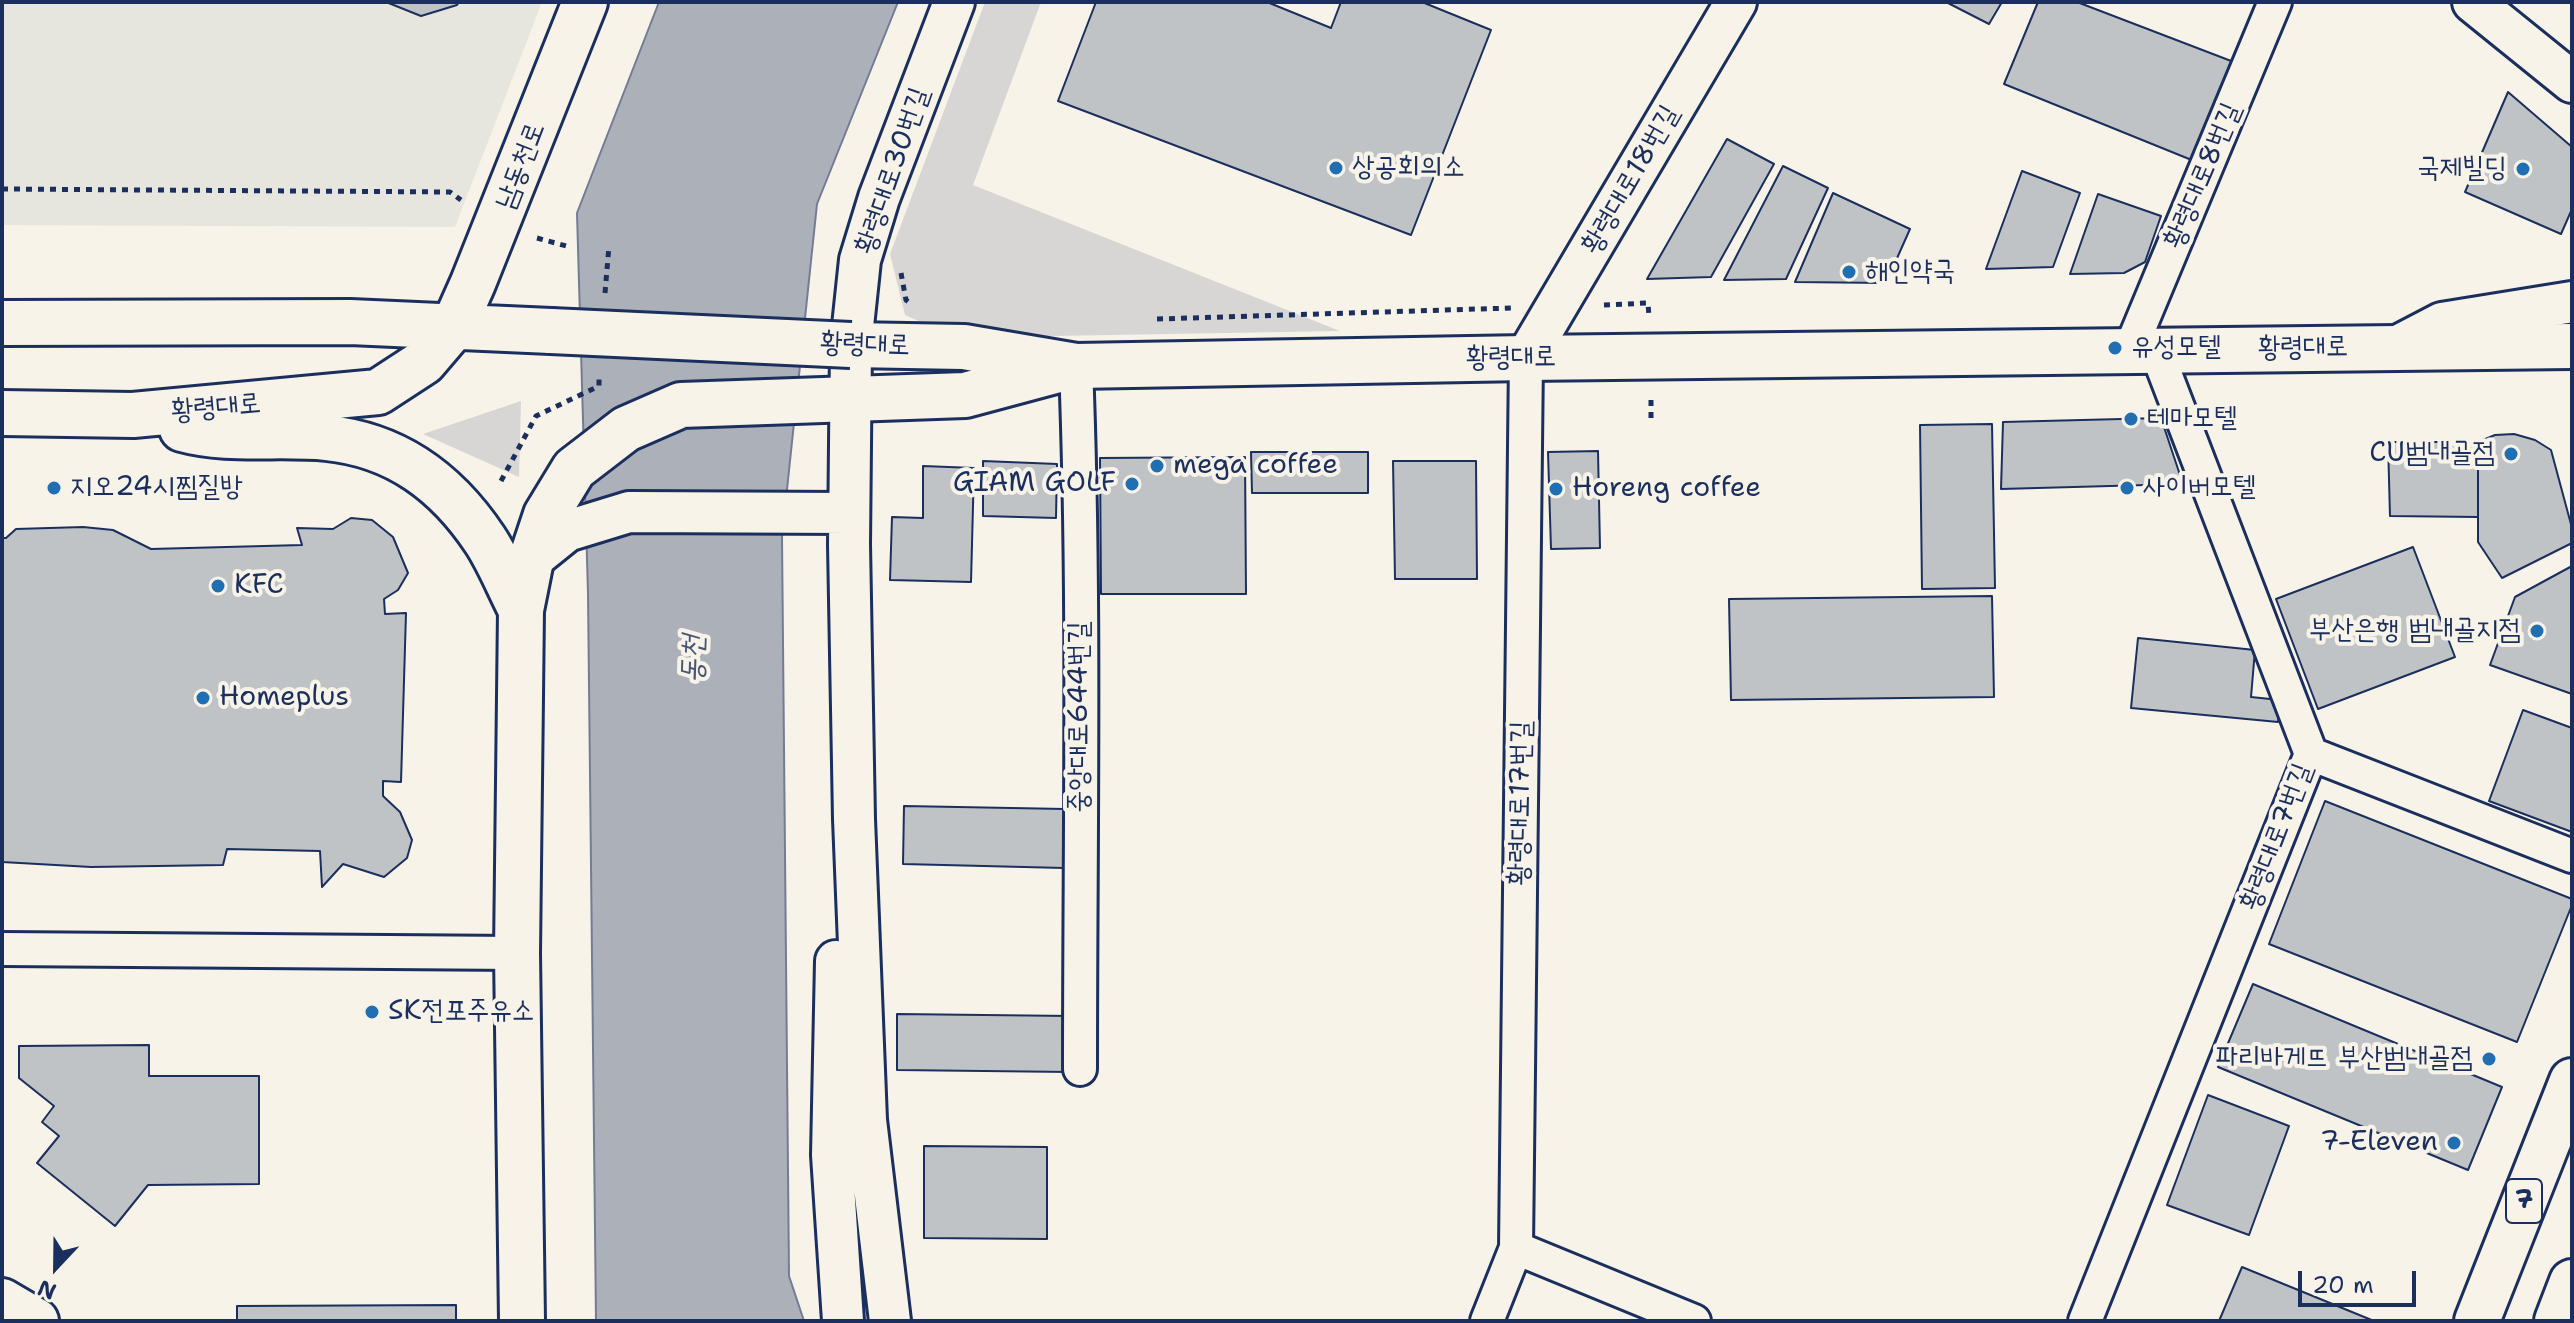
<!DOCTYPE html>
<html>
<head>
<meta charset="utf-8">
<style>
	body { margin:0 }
	#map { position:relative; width:2574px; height:1323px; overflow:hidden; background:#f7f3e8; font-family:"Shantell Sans",sans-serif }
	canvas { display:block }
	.frame { position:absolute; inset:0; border:4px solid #1b2f5e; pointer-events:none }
	.north { position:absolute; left:16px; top:1227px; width:80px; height:80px; -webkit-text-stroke:6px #f7f3e8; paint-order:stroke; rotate:202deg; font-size:22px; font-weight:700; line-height:32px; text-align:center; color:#1b2f5e }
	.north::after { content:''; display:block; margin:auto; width:28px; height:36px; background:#1b2f5e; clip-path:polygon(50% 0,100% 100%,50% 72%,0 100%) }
	.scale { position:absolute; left:2298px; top:1271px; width:118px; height:36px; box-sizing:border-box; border:4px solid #1b2f5e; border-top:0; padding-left:10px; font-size:24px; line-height:28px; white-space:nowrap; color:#1b2f5e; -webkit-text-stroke:6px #f7f3e8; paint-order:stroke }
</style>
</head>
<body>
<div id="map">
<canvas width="2574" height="1323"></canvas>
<div class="frame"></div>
<div class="north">N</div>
<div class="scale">20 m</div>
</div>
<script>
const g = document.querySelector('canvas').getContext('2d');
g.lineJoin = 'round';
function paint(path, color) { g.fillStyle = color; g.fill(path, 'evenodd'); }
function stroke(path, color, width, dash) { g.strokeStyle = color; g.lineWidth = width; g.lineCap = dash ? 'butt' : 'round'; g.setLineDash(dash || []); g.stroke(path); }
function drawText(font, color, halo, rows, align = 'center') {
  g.font = font + ' "Shantell Sans","Poor Story",sans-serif'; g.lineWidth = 8; g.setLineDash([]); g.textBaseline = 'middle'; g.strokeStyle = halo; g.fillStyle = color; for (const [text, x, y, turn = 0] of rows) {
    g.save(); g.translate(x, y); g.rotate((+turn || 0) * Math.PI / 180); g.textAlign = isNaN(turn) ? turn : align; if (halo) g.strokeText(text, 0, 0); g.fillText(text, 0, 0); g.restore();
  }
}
const built = new Path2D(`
	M2,2H542L455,227L2,225Z`);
const green = new Path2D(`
	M985,2H1041L973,185L1340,331L995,337L943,332L905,315L890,254Z
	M521,401L519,477L423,434Z`);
const water = new Path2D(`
	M659,2H898L817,204L782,537L789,1276L804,1321H596L588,593L577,213Z`);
const building = new Path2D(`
	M386,2H459L457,5L421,16Z
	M1096,2H1267L1331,28L1341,2H1422L1491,30L1411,235L1058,101Z
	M1946,2H2002L1989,24Z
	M2038,2H2077L2239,64L2199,163L2004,84Z
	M2508,92L2572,147V209L2561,234L2465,192Z
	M1727,139L1774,164L1711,277L1647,279Z
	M1783,166L1828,188L1786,279L1724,280Z
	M2022,171L2080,193L2053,267L1986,269Z
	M1833,193L1910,229L1886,283L1795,282Z
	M2098,194L2161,216L2145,262L2124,273L2070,274Z
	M2161,418L2183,484L2001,489L2003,422Z
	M1992,424L1995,588L1922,589L1920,425Z
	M2514,434L2535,440L2551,450L2572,528V543L2502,578L2478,542V442L2495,435Z
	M2388,442H2478V517L2390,516Z
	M1598,451L1600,548L1551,549L1548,452Z
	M1251,452H1368V493H1252Z
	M1245,457L1246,594H1101L1100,458Z
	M983,461L1057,464L1056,518L983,516Z
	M1393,461H1476L1477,579H1395Z
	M923,466L974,468L971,582L890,580L892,517L923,518Z
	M351,518L372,520L393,537L408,573L398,590L384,599L385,614L406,613L401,782L383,781V796L400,812L412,840L407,858L384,877L343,864L322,887L320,851L227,849L223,865L91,867L2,862V538H6L16,529L83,527L113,530L151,549L302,545L297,528L333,529Z
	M2413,547L2455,657L2318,709L2276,599Z
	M2572,566V694L2490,665L2515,597Z
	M1992,596L1994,697L1731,700L1729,599Z
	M2138,638L2255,650L2251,697L2280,700L2278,722L2131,708Z
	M2523,710L2572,728V832L2489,801Z
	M2325,801L2572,899V905L2517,1042L2269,944Z
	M904,806L1065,809L1064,868L903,864Z
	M2253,984L2502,1087L2468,1170L2218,1067Z
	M897,1014L1071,1016L1070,1072L897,1070Z
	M149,1045V1076H259V1184L148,1185L115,1226L37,1163L59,1136L42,1122L54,1106L19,1078V1046Z
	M2208,1095L2289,1126L2249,1235L2167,1205Z
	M924,1146L1047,1147V1239L924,1238Z
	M2242,1267L2374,1321H2219Z
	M456,1305V1321H237V1306Z`);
const path = new Path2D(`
	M2,189L450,192L461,200
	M537,238L570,247
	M901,273L906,300L911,304
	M605,293L609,246
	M1604,305L1648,303L1649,317
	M1157,319L1511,308
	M1651,418V395
	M501,481L536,416L599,386V375`);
const minor = new Path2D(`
	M2130,350L2275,2
	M1076,366C1085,600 1080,834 1080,1069
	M2311,754L2572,856
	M2,949L517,953
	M1516,1248L1694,1321
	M1487,1321L1516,1248L1526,358
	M2085,1321L2311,754L2156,350`);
const tertiary = new Path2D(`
	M2473,2L2572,82
	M2396,347L2442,323L2572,302
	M1526,358L1736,2
	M531,560L567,531L629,512L849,513
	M836,961L832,1155L843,1321
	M890,1321L866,1120L854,819L849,544L851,345L860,260L879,198L954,2`);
const secondary = new Path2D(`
	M2,323L350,322L551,331
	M851,345L964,347L1076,366L1526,358L2572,346
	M2,413L133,415L378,392L424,362L453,328L473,283L585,2
	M182,429C229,442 278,433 327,438C397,445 447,483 485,540C499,561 509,587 521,610
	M522,1321L517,953L521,610L531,560L546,515L574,469L626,429L681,405L965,395L1062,369`);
const primary = new Path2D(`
	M2477,1321L2572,1081
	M2557,1321L2572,1282`);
const trunk = new Path2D(`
	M2,1301L36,1321`);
const secondaryBridge = new Path2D(`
	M551,331L851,345`);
const markers = [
	[1336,168,8,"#1f6fb2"],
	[2523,169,8,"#1f6fb2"],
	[1849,272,8,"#1f6fb2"],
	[2115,348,8,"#1f6fb2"],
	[2131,419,8,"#1f6fb2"],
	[2511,454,8,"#1f6fb2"],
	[1157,466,8,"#1f6fb2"],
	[1132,484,8,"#1f6fb2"],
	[54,488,8,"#1f6fb2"],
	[2127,488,8,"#1f6fb2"],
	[1556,489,8,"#1f6fb2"],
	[218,586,8,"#1f6fb2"],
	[2537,631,8,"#1f6fb2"],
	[203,698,8,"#1f6fb2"],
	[372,1012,8,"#1f6fb2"],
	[2489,1059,8,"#1f6fb2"],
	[2454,1143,8,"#1f6fb2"]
];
const shields = [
	[2524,1201,36]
];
const shieldNames = [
	["7",2524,1201]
];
const streetNames = [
	["남동천로",521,166,-69],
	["황령대로30번길",893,171,-71],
	["황령대로8번길",2203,176,-67],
	["황령대로18번길",1631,180,-60],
	["황령대로",865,345,2],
	["황령대로",2303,348,-1],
	["황령대로",1511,358,-1],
	["황령대로",216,408,-5],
	["중앙대로644번길",1080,717,-90],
	["황령대로17번길",1521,803,-89],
	["황령대로7번길",2277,837,-69]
];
const poiNames = [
	["상공회의소",1352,168],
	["국제빌딩",2507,169,"right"],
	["해인약국",1865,272],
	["유성모텔",2131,348],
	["테마모텔",2147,419],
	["CU범내골점",2495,454,"right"],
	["mega coffee",1173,466],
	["GIAM GOLF",1116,484,"right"],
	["지오24시찜질방",70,488],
	["사이버모텔",2143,488],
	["Horeng coffee",1572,489],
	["KFC",234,586],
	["부산은행 범내골지점",2521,631,"right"],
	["Homeplus",219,698],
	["SK전포주유소",388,1012],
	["파리바게뜨 부산범내골점",2473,1059,"right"],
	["7-Eleven",2438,1143,"right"]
];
const waterNames = [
	["동천",694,659,-88]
];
paint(built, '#e6e5de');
paint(green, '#d7d6d4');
paint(water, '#acb0b9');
stroke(water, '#727c95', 2);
paint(building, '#c0c3c5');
stroke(building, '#1b2f5e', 2);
stroke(minor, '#1b2f5e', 38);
stroke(tertiary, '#1b2f5e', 46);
stroke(secondary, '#1b2f5e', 50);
stroke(primary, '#1b2f5e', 50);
stroke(trunk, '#1b2f5e', 50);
stroke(path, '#1b2f5e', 5, [6, 6]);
stroke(minor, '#f7f3e8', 32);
stroke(tertiary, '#f7f3e8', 40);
stroke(secondary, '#f7f3e8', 44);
stroke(primary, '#f7f3e8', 44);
stroke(trunk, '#f7f3e8', 44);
stroke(secondaryBridge, '#1b2f5e', 50, []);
stroke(secondaryBridge, '#f7f3e8', 44);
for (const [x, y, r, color] of markers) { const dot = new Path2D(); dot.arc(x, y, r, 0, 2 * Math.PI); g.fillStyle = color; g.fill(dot); stroke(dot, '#f7f3e8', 3); }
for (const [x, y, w] of shields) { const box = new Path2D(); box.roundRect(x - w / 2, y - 22, w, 44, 6); g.fillStyle = '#f7f3e8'; g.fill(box); stroke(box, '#1b2f5e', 2); }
drawText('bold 26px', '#1b2f5e', null, shieldNames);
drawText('28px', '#1b2f5e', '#f7f3e8', streetNames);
drawText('28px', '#1b2f5e', '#f7f3e8', poiNames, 'left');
drawText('italic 30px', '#465679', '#f7f3e8', waterNames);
</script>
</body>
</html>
